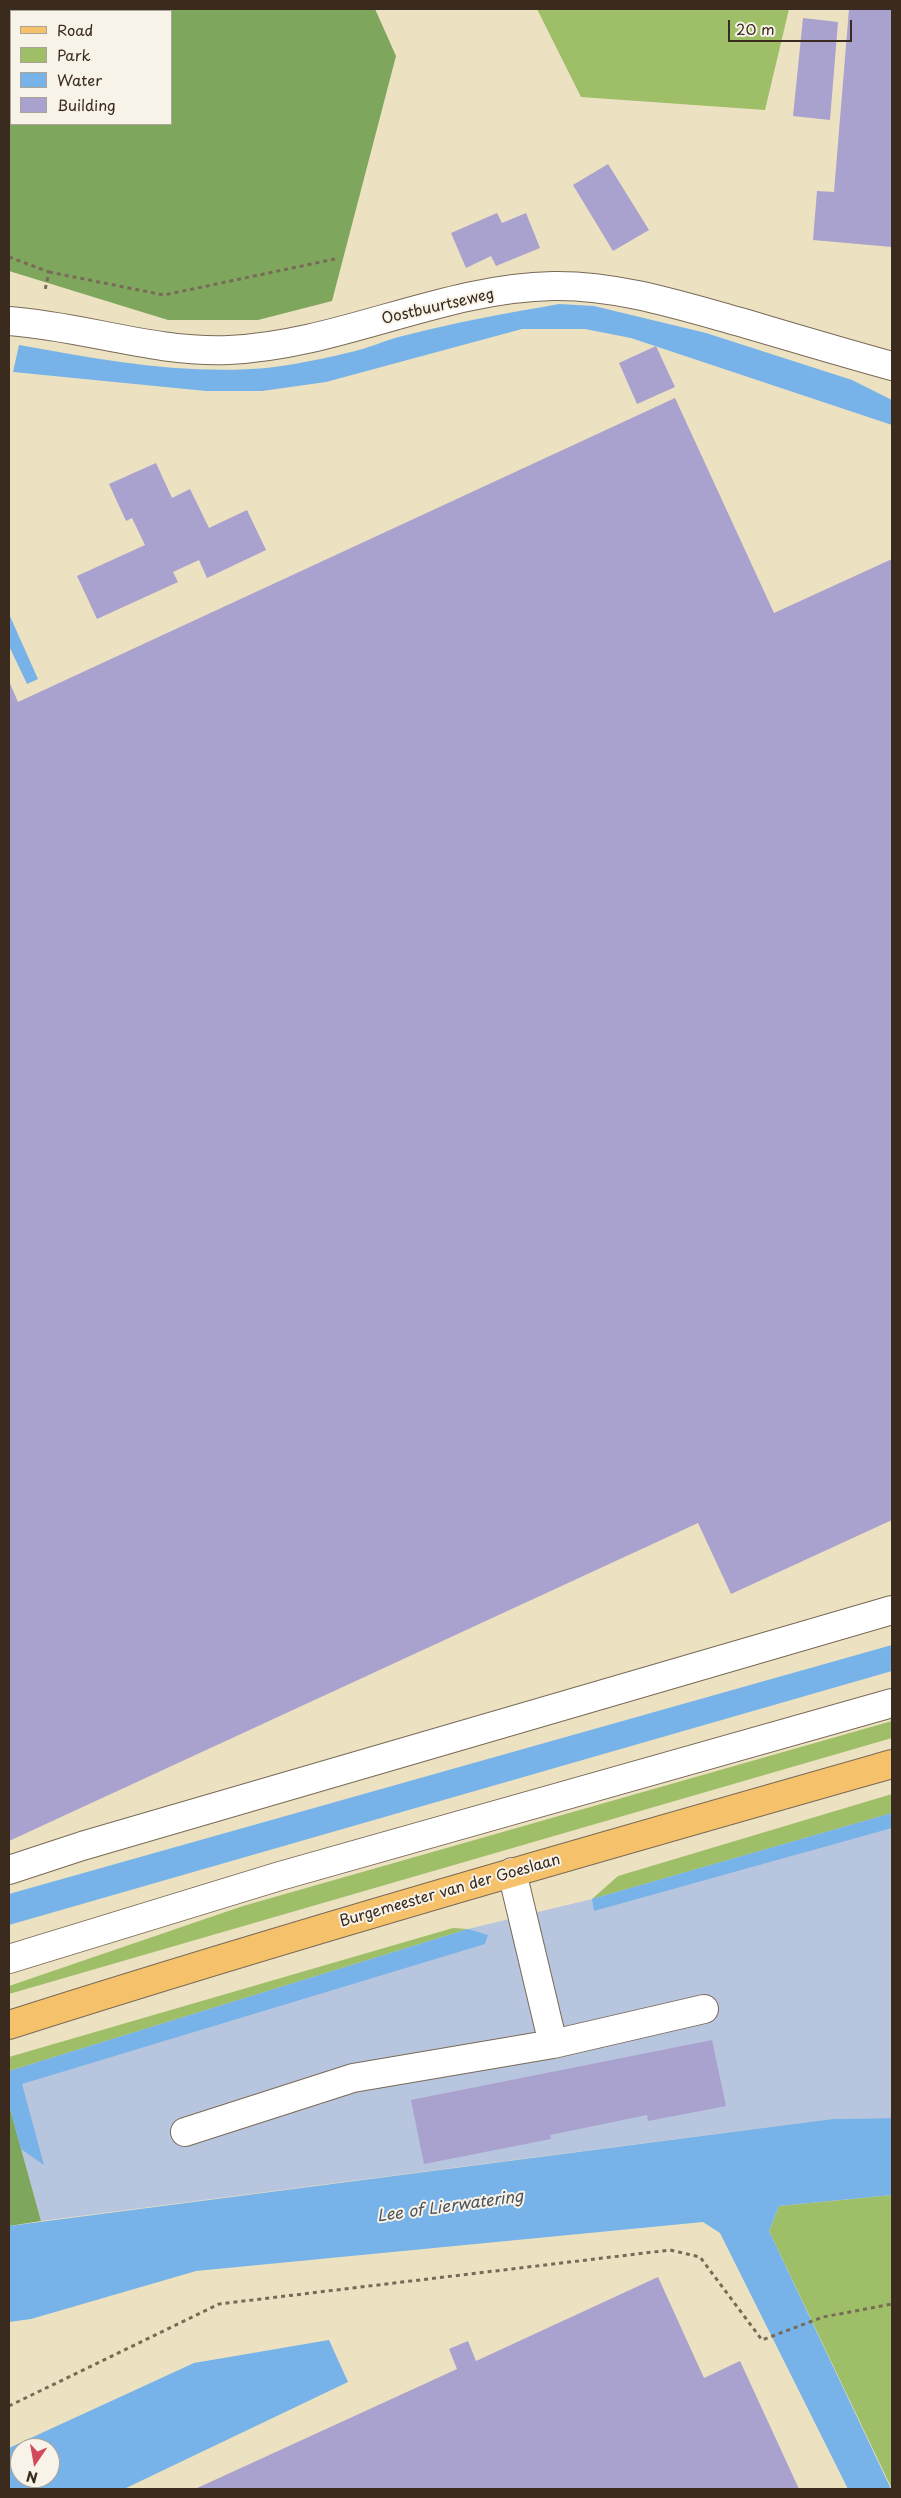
<!DOCTYPE html>
<html>
<head>
<meta charset="utf-8">
<style>
	body { margin:0 }
	#map { position:relative; width:901px; height:2498px; overflow:hidden; background:#ece1c1; font-family:"Playpen Sans",sans-serif }
	canvas { display:block }
	.frame { position:absolute; inset:0; border:10px solid #3b2a1e; pointer-events:none }
	.legend { position:absolute; left:10px; top:10px; width:162px; height:115px; box-sizing:border-box; background:#f7f3e8; border:1px solid #aca397; margin:0; padding:6px 9px; list-style:none; font-size:15px; color:#3b2a1e }
	.legend li { display:flex; align-items:center; gap:10px; height:25px }
	.legend b { width:25px; border:1px solid #aca397 }
	.north { position:absolute; left:10px; top:2438px; width:50px; height:50px; box-sizing:border-box; background:#f7f3e8; border:1px solid #aca397; border-radius:50%; rotate:192deg; font-size:14px; font-weight:700; line-height:20px; text-align:center; color:#3b2a1e }
	.north::after { content:''; display:block; margin:auto; width:18px; height:22px; background:#d1495b; clip-path:polygon(50% 0,100% 100%,50% 72%,0 100%) }
	.scale { position:absolute; left:728px; top:20px; width:124px; height:22px; box-sizing:border-box; border:2px solid #3b2a1e; border-top:0; padding-left:6px; font-size:15px; line-height:18px; white-space:nowrap; color:#3b2a1e; -webkit-text-stroke:4px #f7f3e8; paint-order:stroke }
</style>
</head>
<body>
<div id="map">
<canvas width="901" height="2498"></canvas>
<div class="frame"></div>
<ul class="legend">
<li><b style="height:6px;background:#f5c16b"></b>Road</li>
<li><b style="height:14px;background:#9ebf68"></b>Park</li>
<li><b style="height:14px;background:#77b3e9"></b>Water</li>
<li><b style="height:14px;background:#a9a1ce"></b>Building</li>
</ul>
<div class="north">N</div>
<div class="scale">20 m</div>
</div>
<script>
const g = document.querySelector('canvas').getContext('2d');
g.lineJoin = 'round';
function paint(path, color) { g.fillStyle = color; g.fill(path, 'evenodd'); }
function stroke(path, color, width, dash) { g.strokeStyle = color; g.lineWidth = width; g.lineCap = dash ? 'butt' : 'round'; g.setLineDash(dash || []); g.stroke(path); }
function drawText(font, color, halo, rows, align = 'center') {
  g.font = font + ' "Playpen Sans",sans-serif'; g.lineWidth = 4; g.setLineDash([]); g.textBaseline = 'middle'; g.strokeStyle = halo; g.fillStyle = color; for (const [text, x, y, turn = 0] of rows) {
    g.save(); g.translate(x, y); g.rotate((+turn || 0) * Math.PI / 180); g.textAlign = isNaN(turn) ? turn : align; if (halo) g.strokeText(text, 0, 0); g.fillText(text, 0, 0); g.restore();
  }
}
const industrial = new Path2D(`
	M892,1813V2118L832,2119L41,2221L9,2105V2071L468,1929L592,1899Z`);
const green = new Path2D(`
	M537,9H789L765,110L581,97Z
	M892,1721V1738L9,1994V1986L243,1906Z
	M892,1794V1813L592,1899L618,1876Z
	M453,1928L468,1929L9,2071V2057Z
	M892,2195V2489L769,2231L779,2206Z`);
const forest = new Path2D(`
	M9,9H375L396,56L332,301L258,320H168L9,271ZM11,11H171V124H11Z
	M9,2105L41,2221L9,2226Z`);
const water = new Path2D(`
	M559,304L594,306L706,333L852,380L892,400V425L631,338L585,329H522L326,382L262,391H206L13,372L19,345C101,360 183,375 267,368C294,365 337,356 363,349C378,344 392,338 407,335C457,322 508,313 559,304Z
	M9,614L38,679L27,684L9,646Z
	M892,1645V1671L9,1925V1894Z
	M892,1813V1828L594,1911L592,1899Z
	M468,1929L488,1935L485,1944L22,2084L44,2165L21,2149L9,2105V2071Z
	M892,2118V2195L779,2206L769,2231L891,2489H848L720,2233L703,2222L196,2271L31,2319L9,2322V2226L832,2119Z
	M329,2340L348,2382L124,2489H9V2448L194,2363ZM20,2448H50V2478H20Z`);
const building = new Path2D(`
	M849,9H892V247L813,240L817,191L834,192Z
	M803,18L838,22L830,120L793,116Z
	M608,164L649,230L613,251L573,185Z
	M497,213L502,223L526,213L540,248L496,266L491,256L466,268L451,233Z
	M656,346L675,387L637,404L619,363Z
	M675,398L774,613L892,559V1520L731,1594L698,1523L9,1841V681L18,702Z
	M156,463L172,498L190,489L209,528L247,510L266,550L207,578L199,560L173,572L178,582L97,619L77,576L145,545L132,518L126,521L109,484Z
	M712,2040L726,2106L648,2121L647,2115L550,2135L551,2139L424,2164L411,2100Z
	M658,2277L704,2378L740,2361L799,2489H195L457,2369L449,2349L468,2341L476,2361Z`);
const path = new Path2D(`
	M9,257L49,272L45,290
	M49,272L164,295L335,259
	M9,2406L219,2304L670,2250L700,2257L762,2340L823,2317L892,2304`);
const minor = new Path2D(`
	M9,321C82,326 154,353 229,350C340,345 442,288 553,286C617,285 679,305 740,322C791,337 841,352 892,366
	M9,1870L82,1846L892,1610
	M512,1872L553,2044
	M9,1959L280,1876L892,1703
	M185,2132L353,2078L553,2044L704,2009`);
const major = new Path2D(`
	M9,2025C301,1932 597,1848 892,1764`);
const streetNames = [
	["Oostbuurtseweg",438,307,-13],
	["Burgemeester van der Goeslaan",450,1891,-16]
];
const waterNames = [
	["Lee of Lierwatering",450,2207,-8]
];
paint(industrial, '#b7c5de');
paint(green, '#9ebf68');
paint(forest, '#7ea65c');
paint(water, '#77b3e9');
paint(building, '#a9a1ce');
stroke(minor, '#796a57', 30);
stroke(major, '#796a57', 30);
stroke(path, '#796a57', 3, [4, 4]);
stroke(minor, '#fff', 28);
stroke(major, '#f5c16b', 28);
drawText('15px', '#3b2a1e', '#f7f3e8', streetNames);
drawText('italic 16px', '#4d535b', '#f7f3e8', waterNames);
</script>
</body>
</html>
